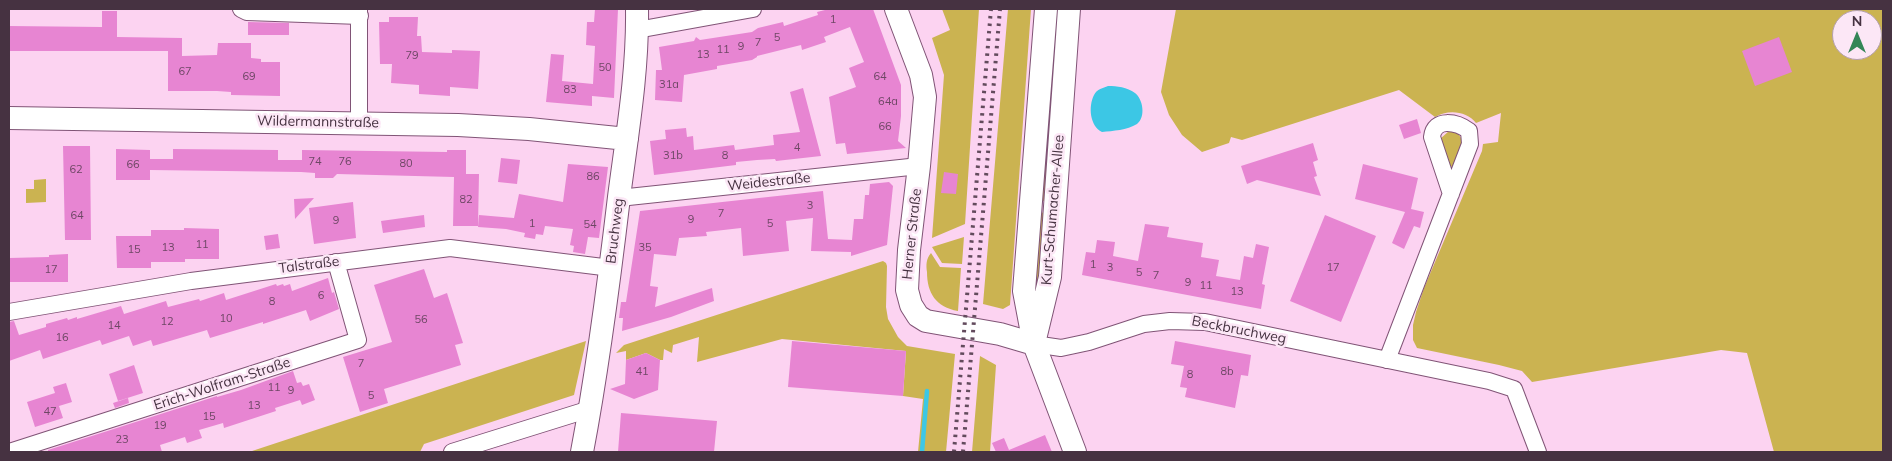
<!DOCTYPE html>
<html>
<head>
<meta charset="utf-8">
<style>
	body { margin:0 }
	#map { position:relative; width:1892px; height:461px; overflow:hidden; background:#fcd3f1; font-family:Mulish,sans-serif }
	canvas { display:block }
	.frame { position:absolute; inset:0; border:10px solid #463241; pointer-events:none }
	.north { position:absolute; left:1832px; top:10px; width:50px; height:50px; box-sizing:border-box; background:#fce7f6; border:1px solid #b39fae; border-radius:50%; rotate:0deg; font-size:14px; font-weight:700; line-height:20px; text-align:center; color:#463241 }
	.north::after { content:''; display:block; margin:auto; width:18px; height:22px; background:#348657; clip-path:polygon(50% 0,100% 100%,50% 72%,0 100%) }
</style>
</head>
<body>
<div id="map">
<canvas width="1892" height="461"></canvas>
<div class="frame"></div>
<div class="north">N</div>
</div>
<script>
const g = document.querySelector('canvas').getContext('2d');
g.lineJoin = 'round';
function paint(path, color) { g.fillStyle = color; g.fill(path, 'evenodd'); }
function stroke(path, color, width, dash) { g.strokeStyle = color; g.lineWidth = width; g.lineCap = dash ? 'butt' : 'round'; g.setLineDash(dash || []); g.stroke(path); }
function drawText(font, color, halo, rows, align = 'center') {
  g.font = font + ' Mulish,sans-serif'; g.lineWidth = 5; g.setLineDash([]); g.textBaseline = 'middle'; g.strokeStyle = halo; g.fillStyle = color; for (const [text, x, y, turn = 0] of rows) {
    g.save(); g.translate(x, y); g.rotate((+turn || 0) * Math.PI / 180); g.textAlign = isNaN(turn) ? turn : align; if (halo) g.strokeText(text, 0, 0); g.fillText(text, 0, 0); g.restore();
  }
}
const green = new Path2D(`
	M942,9H979L965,224L932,238L944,75L932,38L950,30Z
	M1008,9H1031L1010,305L1003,309L983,304Z
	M1054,9H1060L1045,200L1038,204Z
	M1176,9H1883V452H1774L1747,353L1721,350L1532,382L1522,371L1499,365L1417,348L1413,340V325L1416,312L1424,288L1482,151L1483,144L1498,142L1501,113L1476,123C1467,111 1448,109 1435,117L1399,90L1242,140L1231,137L1229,143L1202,152L1182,135L1169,115L1161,92ZM1842,20H1872V50H1842Z
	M1449,131C1471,133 1458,154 1454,167L1448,166L1440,139Z
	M46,179V202L26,203V189H34V180Z
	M1044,212L1038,292L1032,289L1037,215Z
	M964,237L962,264L942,263L932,247Z
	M931,253L940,267L961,268L958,311C936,307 927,293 927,272C926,265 926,259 931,253Z
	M883,261L886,263L887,266L886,307L888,319L898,337L907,346L955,354L946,452H918L923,399L903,396L906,351L782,339L697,362L699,337L673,345L672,353L664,349L663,360H660L646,353L626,360V351L616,353L624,345Z
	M586,341L574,395L424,444L420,452H249Z
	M980,356L996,365L990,452H972Z`);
const water = new Path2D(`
	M1108,86C1117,86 1127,87 1135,93C1143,99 1146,117 1137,124C1127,130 1113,131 1102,132C1090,126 1088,107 1094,95C1097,89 1103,88 1108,86Z`);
const stream = new Path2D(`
	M922,452L927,391`);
const building = new Path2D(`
	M595,9H618L614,98L592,96V106L546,102L551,54L564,55L562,81L593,84L595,46L586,45L587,22H594Z
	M829,9H873L901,85V116L898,141L906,148L847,154L845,143L836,144L829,97L856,87L849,68L864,62L850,27L824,37L826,42L802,50L801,45L757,56V57L752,60L717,66V69L684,75L682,102L655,100L656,70H662L659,47L694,41L696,37L700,40L752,32L758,28L783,22L784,26L818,15L817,12Z
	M102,11H117V37L182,38V56L217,55L218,43H251V58L261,59V62H280V96L231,95V92L217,91H168V51H9V26L102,27Z
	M389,17H418L417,36H421L422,52L452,53V50L480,51L478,89L450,87V96L419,94V85L391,83L392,64H380L379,22H389Z
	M248,22L289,23V35H248Z
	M1779,37L1792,72L1755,86L1742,51Z
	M803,88L821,156L776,161L775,159L757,160L736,162V165L654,175L650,141L666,139L665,130L686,128L687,137L693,136L694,150L734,145L735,150L774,145L773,135L800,132L790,92Z
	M1417,119L1421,133L1404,139L1399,125Z
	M1313,143L1318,160L1313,162L1317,176L1314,177L1321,196L1257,180L1247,184L1241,166Z
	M63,146H90L91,240H65Z
	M116,149L150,150V159H173V149L278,150V160H302V150L447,152V150H466V174H479L478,226H453L454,177L337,174L333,178H315V173L301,172L150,170V180H116Z
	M501,158L520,160L517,184L498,182Z
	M568,164L608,167L599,238L588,237L585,254L573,252L574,246L570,245L573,229L545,226L543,235L536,234L535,239L524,237L525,233L506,229L478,227L479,215L514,218L519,194L563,202Z
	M1363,164L1418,178L1411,209L1424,212L1420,228L1414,226L1404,249L1392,243L1405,212L1355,199Z
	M944,172L958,174L956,194L941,193Z
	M889,182L893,186L887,245L851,256V252L811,251L813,218L786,221L789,251L743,256L741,228L706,232L707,236L679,238L676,256L654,254L650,286L658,287L655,307L712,288L714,301L671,317L622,331L623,318H619L621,302H626L640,211L823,191L828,239L852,240L854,219H863L865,195H869L870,184Z
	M314,198L295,219L294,199Z
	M353,202L356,238L314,244L309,208Z
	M424,215L425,227L383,233L381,221Z
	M1325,215L1376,236L1341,322L1290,301Z
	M1145,224L1169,227L1167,237L1203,243L1201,257L1219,260L1216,276L1240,280L1244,256L1253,258L1256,244L1269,247L1262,284L1265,285L1261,309L1082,275L1086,252L1095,253L1097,240L1115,242L1113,256L1138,261Z
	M184,228L219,229V259H185V262H151V268H117L116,236H151V230H184Z
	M278,234L280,248L266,250L264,236Z
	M68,254V282H9V258L49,257V255Z
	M424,269L434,298L447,293L463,343L455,345L461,365L384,389L388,403L360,412L343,357L392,342L374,285Z
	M328,278L332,293L334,292L339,309L310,321L306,310L263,324V322L210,338L207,330L153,346L151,340L133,346L129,336L102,345L100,340L43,359L40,350L9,361V322L14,321L19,335L46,327V324L67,318L68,320L77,317V319L121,306L124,314L166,301L168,307L199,299L200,301L224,293L226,300L276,284L277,286L283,284L284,286L290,284L292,291Z
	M792,341L906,351L903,396L788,387Z
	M1175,341L1251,355L1248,376L1241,375L1235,408L1185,397L1187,388L1180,387L1184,366L1171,364Z
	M646,353L660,360L658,390L634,399L610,389L625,384L626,360Z
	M134,365L143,393L118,401L109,374Z
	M293,371L297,383L301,382L303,386L309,384L315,400L302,405L300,400L275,408L276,411L224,428L223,423L199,430L202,438L187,443L185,437L160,445L162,452H48V450L217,396V397L241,390Z
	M66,383L72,402L59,406L63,418L35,427L27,402L55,393L53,387Z
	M128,398L129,403L115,408L113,403Z
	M621,413L717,421L714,452H618Z
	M1045,435L1052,452H996L992,443L1004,438L1009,450Z`);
const street = new Path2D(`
	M241,9L247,12L360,16
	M637,30L753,9
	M359,122V9
	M619,198L919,166
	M9,312L191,281L450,248L611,268
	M1034,344L1061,348L1089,342L1144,324L1170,321L1205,322L1489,381L1514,389L1538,452
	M1387,360L1470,144L1469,131C1457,122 1434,117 1432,137L1451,194
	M9,452L358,340L336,262
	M452,452L590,409`);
const secondary = new Path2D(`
	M896,9L921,75L925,97L919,166L909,250L907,290L911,305L918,316L926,321L1000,334L1034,344
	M1046,9L1024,291L1034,344L1075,452
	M9,118L458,125L529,129L627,139
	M1036,335L1050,277L1069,9
	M582,452C598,368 609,282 619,197C627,135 638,72 637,9`);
const rail = new Path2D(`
	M954,452L991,9
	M963,452L1000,9`);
const numberNames = [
	["1",833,20],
	["5",777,38],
	["7",758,43],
	["9",741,47],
	["11",723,50],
	["13",703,55],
	["79",412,56],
	["50",605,68],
	["67",185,72],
	["69",249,77],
	["64",880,77],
	["31a",669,85],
	["83",570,90],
	["64a",888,102],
	["66",885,127],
	["4",797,148],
	["31b",673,156],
	["8",725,156],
	["74",315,162],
	["76",345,162],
	["80",406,164],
	["66",133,165],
	["62",76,170],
	["86",593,177],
	["82",466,200],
	["3",810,206],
	["7",721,214],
	["64",77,216],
	["9",691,220],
	["9",336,221],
	["1",532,224],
	["5",770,224],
	["54",590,225],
	["11",202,245],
	["13",168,248],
	["35",645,248],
	["15",134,250],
	["1",1093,265],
	["3",1110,268],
	["17",1333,268],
	["17",51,270],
	["5",1139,273],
	["7",1156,276],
	["9",1188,283],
	["11",1206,286],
	["13",1237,292],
	["6",321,296],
	["8",272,302],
	["10",226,319],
	["56",421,320],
	["12",167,322],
	["14",114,326],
	["16",62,338],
	["7",361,364],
	["41",642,372],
	["8b",1227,372],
	["8",1190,375],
	["11",274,388],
	["9",291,391],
	["5",371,396],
	["13",254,406],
	["47",50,412],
	["15",209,417],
	["19",160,426],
	["23",122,440]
];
const streetNames = [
	["Wildermannstraße",318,122,1],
	["Weidestraße",769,182,-6],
	["Kurt-Schumacher-Allee",1053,210,-85],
	["Bruchweg",615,231,-83],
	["Herner Straße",912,234,-84],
	["Talstraße",309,265,-7],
	["Beckbruchweg",1239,330,11],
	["Erich-Wolfram-Straße",222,384,-18]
];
paint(green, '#cbb351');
paint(water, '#3cc7e5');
stroke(stream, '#3cc7e5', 4.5);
paint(building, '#e785d2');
stroke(street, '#805476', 18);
stroke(secondary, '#805476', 24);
stroke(street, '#fff', 16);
stroke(secondary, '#fff', 22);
stroke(rail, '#634b5d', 4, [2.5, 5]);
drawText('11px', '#6e4765', null, numberNames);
drawText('14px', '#463241', '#fce7f6', streetNames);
</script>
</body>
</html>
